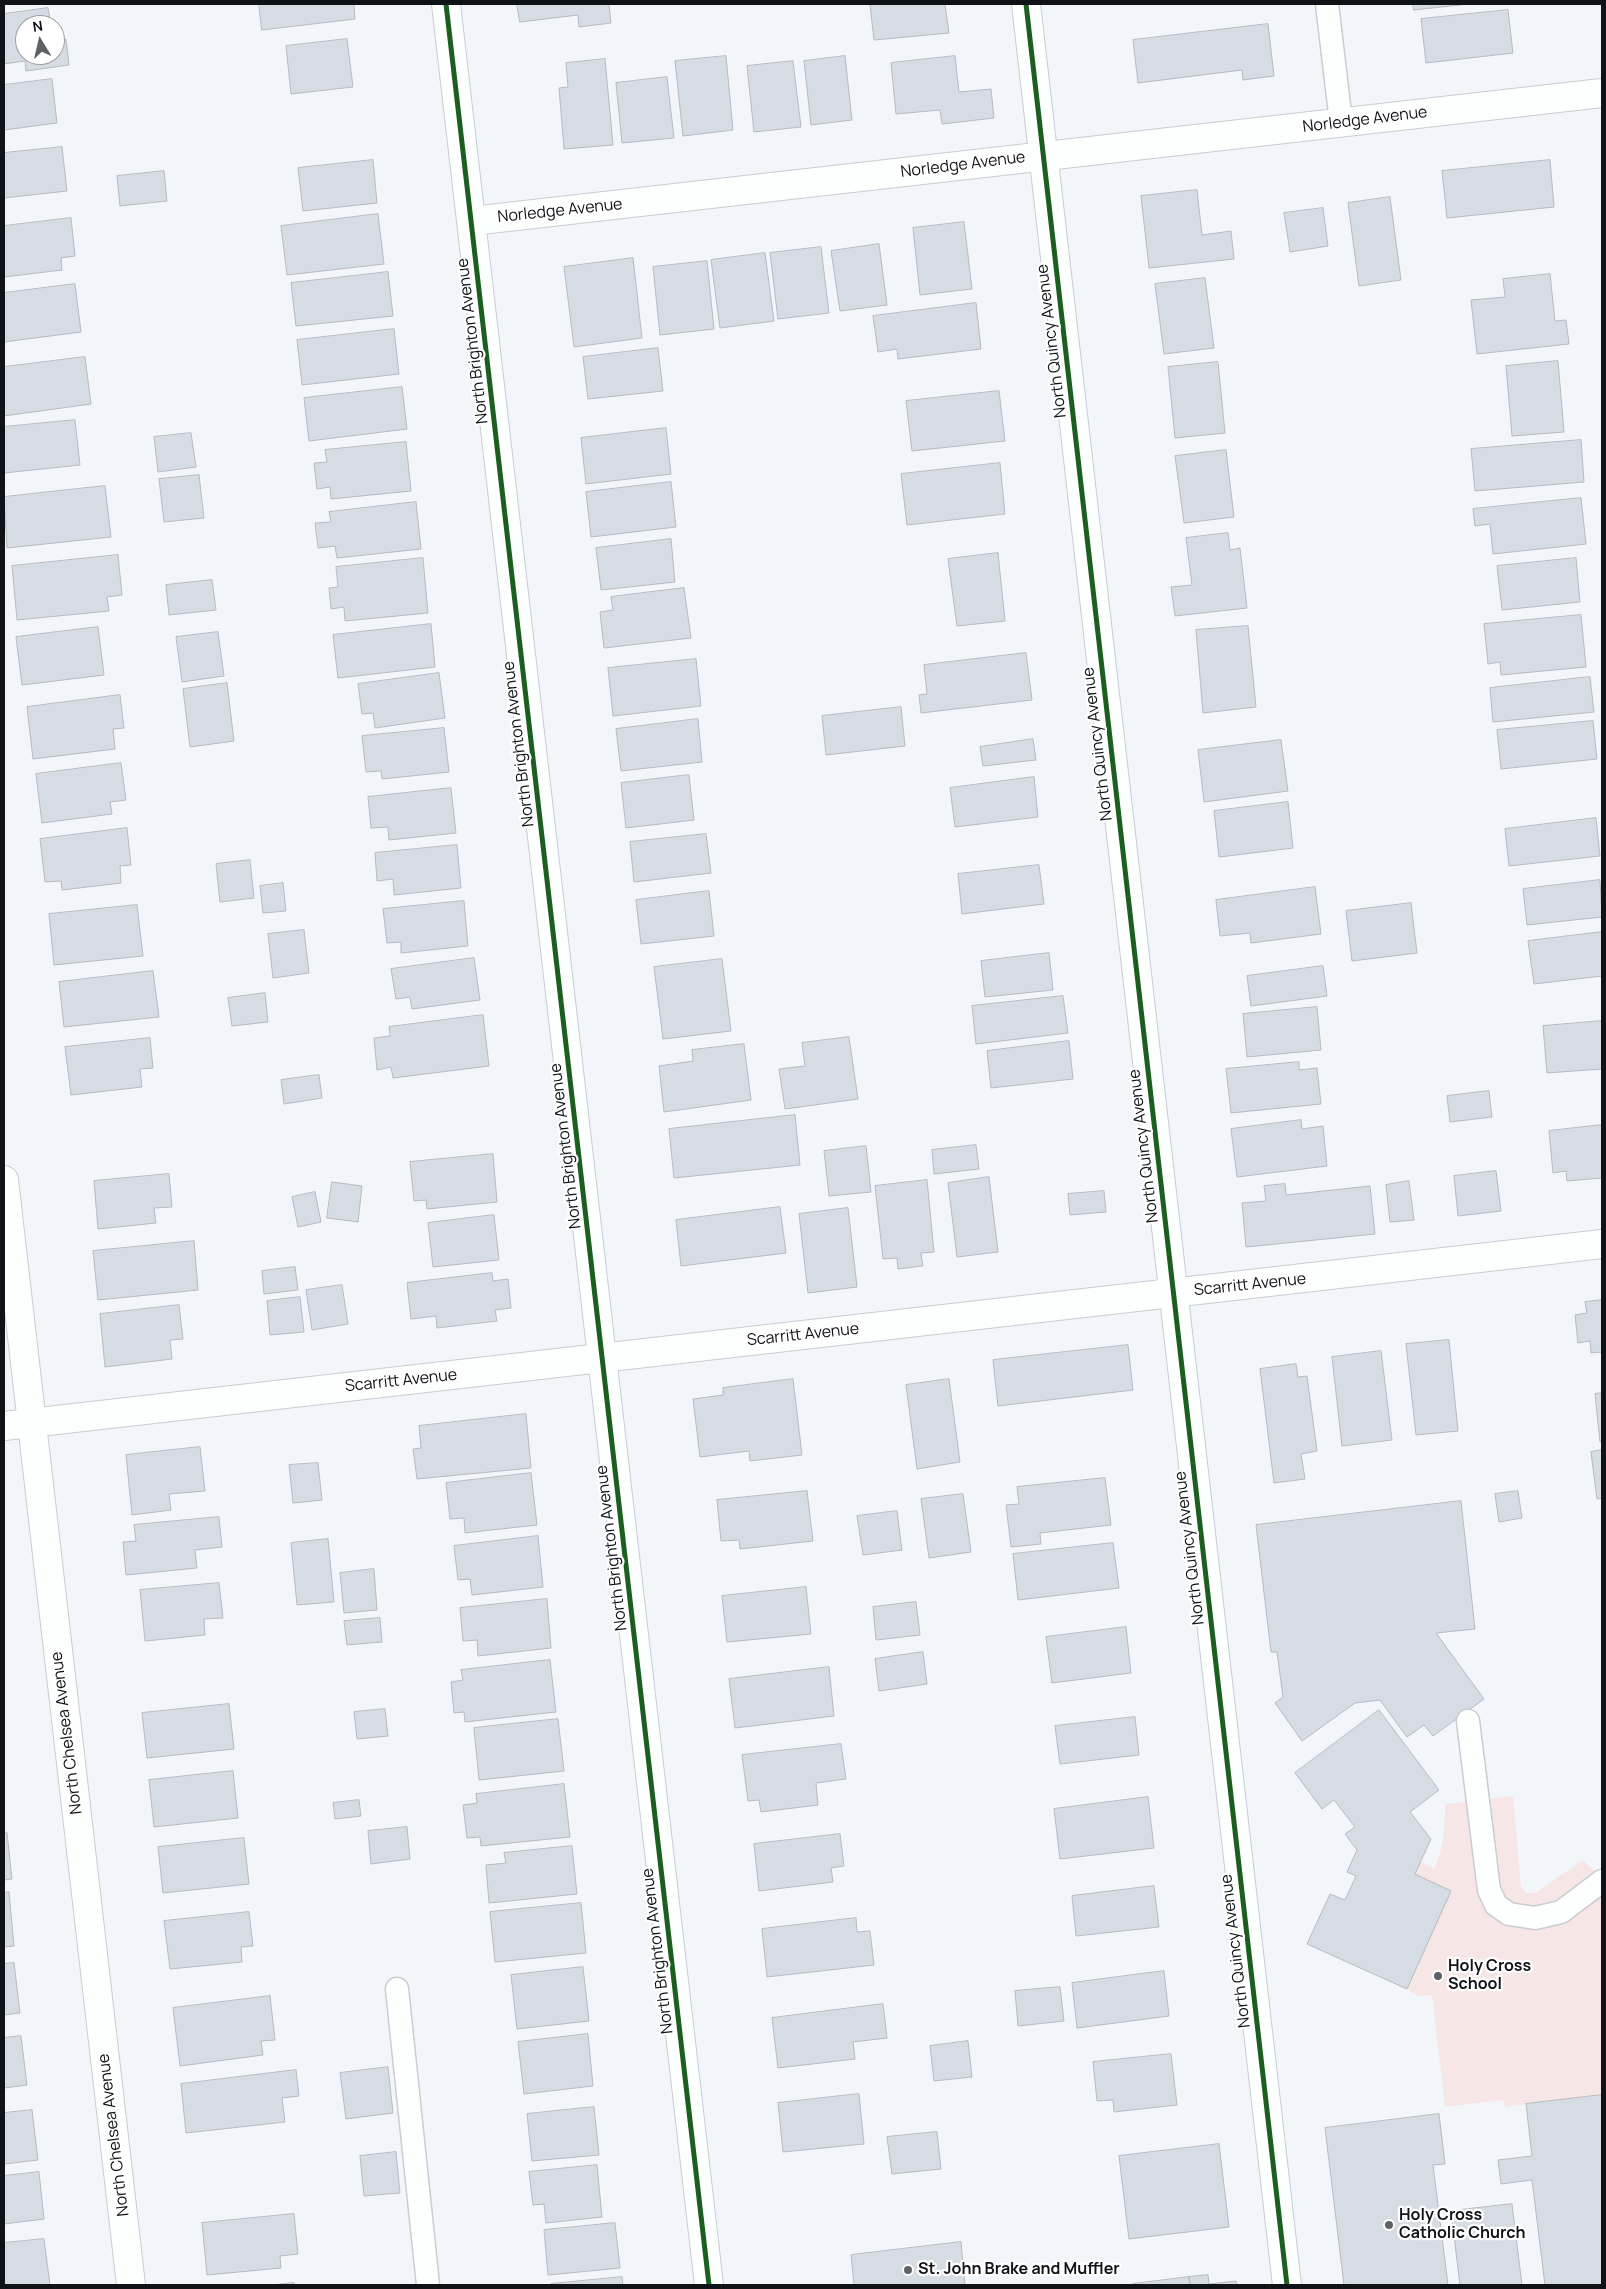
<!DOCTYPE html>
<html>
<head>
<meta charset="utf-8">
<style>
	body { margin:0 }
	#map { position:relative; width:1606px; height:2289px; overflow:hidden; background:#f2f6fa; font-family:Manrope,sans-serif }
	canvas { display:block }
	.frame { position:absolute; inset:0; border:5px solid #0f1217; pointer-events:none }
	.north { position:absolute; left:15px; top:15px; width:50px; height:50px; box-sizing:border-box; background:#fff; border:1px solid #9fa0a2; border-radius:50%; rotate:351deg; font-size:14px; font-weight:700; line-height:20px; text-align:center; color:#0f1217 }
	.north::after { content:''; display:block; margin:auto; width:18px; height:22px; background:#5e6266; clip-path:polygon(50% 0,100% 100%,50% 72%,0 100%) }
</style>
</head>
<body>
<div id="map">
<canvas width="1606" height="2289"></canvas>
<div class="frame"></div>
<div class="north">N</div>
</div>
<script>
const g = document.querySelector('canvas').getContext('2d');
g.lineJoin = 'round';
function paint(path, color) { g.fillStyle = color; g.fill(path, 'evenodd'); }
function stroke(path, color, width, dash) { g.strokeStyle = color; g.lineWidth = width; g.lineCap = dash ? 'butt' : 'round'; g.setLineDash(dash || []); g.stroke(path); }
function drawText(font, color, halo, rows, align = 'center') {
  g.font = font + ' Manrope,sans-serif'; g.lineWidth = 4.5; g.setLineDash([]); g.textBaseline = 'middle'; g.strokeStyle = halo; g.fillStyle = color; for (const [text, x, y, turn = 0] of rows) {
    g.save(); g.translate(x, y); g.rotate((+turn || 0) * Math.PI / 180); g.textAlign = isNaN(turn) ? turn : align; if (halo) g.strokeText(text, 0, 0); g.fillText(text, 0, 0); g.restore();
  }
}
const green = new Path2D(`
	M1513,1796L1521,1886L1526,1893H1535L1583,1860L1602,1878V2095L1505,2107L1504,2100L1445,2107L1432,1995L1417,1996L1407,1989L1451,1891L1415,1874L1421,1861L1434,1869C1444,1847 1445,1828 1445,1804Z`);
const building = new Path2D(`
	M259,4H354L355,19L262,30Z
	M517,4H609L611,23L579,27L578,15L520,22Z
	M945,4L949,33L874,40L870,5Z
	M1413,4H1469L1414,10Z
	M48,8L51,25H25V55H55V41L66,39L69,65L26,71L25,61L4,64V14Z
	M1508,10L1513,53L1426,63L1421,19Z
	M1268,24L1274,76L1243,80L1242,70L1138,83L1133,40Z
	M347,39L353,87L291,94L286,46Z
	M726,56L733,130L683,136L675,61Z
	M845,56L852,120L811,125L804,61Z
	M955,56L959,92L991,89L994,118L942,124L940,110L896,114L891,63Z
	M605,59L613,145L564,149L559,88L568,87L566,63Z
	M793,61L801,127L754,132L747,66Z
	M667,77L674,138L622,143L616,83Z
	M52,79L57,123L4,130V85Z
	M62,147L67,191L4,198V153Z
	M373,160L377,203L303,211L298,168Z
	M1550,160L1554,207L1447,218L1442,171Z
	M164,171L167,201L120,206L117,176Z
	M1197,190L1202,235L1231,231L1234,259L1149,268L1141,196Z
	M1390,197L1401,280L1359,286L1348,203Z
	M1323,208L1328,246L1290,252L1284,213Z
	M378,214L384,264L287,275L281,226Z
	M71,218L75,256L61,258L62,270L4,277V226Z
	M964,222L972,289L920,295L913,228Z
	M879,244L887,305L840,311L831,251Z
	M821,247L829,313L778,319L770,253Z
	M765,253L774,321L720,328L711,260Z
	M633,258L642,338L574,347L564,267Z
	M707,261L714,329L660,335L653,267Z
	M388,272L393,316L296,326L291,283Z
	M1550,274L1555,321L1566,320L1569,344L1477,354L1471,300L1505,297L1503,279Z
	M1205,278L1214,348L1164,354L1155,284Z
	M75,284L81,332L4,342V293Z
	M976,303L981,349L898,359L897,349L878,352L873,316Z
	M394,329L399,374L302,385L297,340Z
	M658,348L663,391L588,399L583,357Z
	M85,357L91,404L4,416V367Z
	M1558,361L1564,432L1512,436L1506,366Z
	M1218,362L1225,433L1175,438L1168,367Z
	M402,387L407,429L309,441L304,398Z
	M999,391L1005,441L912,451L906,401Z
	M75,420L80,465L4,473V427Z
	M666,428L671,474L586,484L581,438Z
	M191,433L196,467L158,472L154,437Z
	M1581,440L1584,482L1475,491L1471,449Z
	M406,442L411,491L331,499L330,487L317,489L314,463L327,462L325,450Z
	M1226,450L1234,517L1184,523L1175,456Z
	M1000,463L1005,514L907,525L901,474Z
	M199,475L204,518L164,522L159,479Z
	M671,482L676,527L591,537L586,492Z
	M105,486L111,537L7,548L4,497Z
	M1581,498L1586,544L1493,554L1490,524L1475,526L1473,509Z
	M416,502L421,549L337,558L335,546L318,548L315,523L331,522L329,512Z
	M1228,533L1230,550L1240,548L1247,608L1175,616L1171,587L1192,585L1186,538Z
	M671,539L675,582L601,590L596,548Z
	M998,553L1005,621L957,626L948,559Z
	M118,555L122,595L107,597L109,611L17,620L12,566Z
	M423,558L428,613L345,621L344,607L331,609L329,588L338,587L336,567Z
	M1576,558L1580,602L1502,610L1497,566Z
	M212,580L216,610L169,615L166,585Z
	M684,588L691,638L604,648L600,612L613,610L611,597Z
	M1581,615L1586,667L1501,675L1500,662L1488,664L1484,624Z
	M431,624L435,667L338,678L333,635Z
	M1248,626L1256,707L1203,713L1196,630Z
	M98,627L104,675L22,685L16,637Z
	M218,632L224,676L182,682L176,637Z
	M1026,653L1032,700L921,713L919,695L927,694L924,665Z
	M696,659L701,706L613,716L608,668Z
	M439,673L445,718L375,728L373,713L362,714L358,684Z
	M1590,677L1594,712L1493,722L1490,688Z
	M227,683L234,741L190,747L183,689Z
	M120,695L124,728L113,729L115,749L33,759L27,707Z
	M901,707L905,746L826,755L822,716Z
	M698,719L702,762L621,771L616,729Z
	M1593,721L1597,759L1501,769L1497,730Z
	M444,728L449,772L382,779L381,771L366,772L362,736Z
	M1033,739L1036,760L983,766L980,747Z
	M1281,740L1288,791L1204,802L1198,750Z
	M121,763L126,800L110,802L112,814L42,823L36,774Z
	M689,775L694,820L626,828L621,783Z
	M1034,777L1038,817L955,827L950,788Z
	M451,788L456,833L389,840L388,827L371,828L368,797Z
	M1288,802L1293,848L1219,857L1214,811Z
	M1596,818L1600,856L1509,866L1505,829Z
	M127,828L131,865L120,866L121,883L62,890L61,881L45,882L40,839Z
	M706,834L711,873L634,882L630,842Z
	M457,845L461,888L394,895L393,879L377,881L375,853Z
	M250,860L254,898L220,902L216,864Z
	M1039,865L1044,904L962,914L958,874Z
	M1600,880L1602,917L1527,925L1523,889Z
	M283,883L286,911L263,913L260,886Z
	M1315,887L1321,934L1251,943L1250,933L1220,936L1216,900Z
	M709,891L714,936L641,944L636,900Z
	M464,901L468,946L401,953V942L387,943L383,909Z
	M1411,903L1417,953L1352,961L1346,911Z
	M137,905L143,956L54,965L49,914Z
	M304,930L309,973L273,978L268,934Z
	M1602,932V976L1534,984L1528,941Z
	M1049,953L1053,990L985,997L981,961Z
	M474,958L480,1000L412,1009L410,997L396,999L391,969Z
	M722,959L731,1031L663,1039L654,967Z
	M1323,966L1327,996L1251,1006L1247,976Z
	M153,971L159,1017L64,1027L59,982Z
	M265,993L268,1022L232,1026L228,998Z
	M1063,996L1068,1033L976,1044L972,1006Z
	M1317,1007L1321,1050L1247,1057L1243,1014Z
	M483,1015L489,1066L393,1078L391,1067L377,1070L374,1038L390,1036L389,1027Z
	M1602,1021V1069L1547,1073L1543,1026Z
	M849,1037L858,1099L785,1109L779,1069L805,1066L802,1043Z
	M150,1038L153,1068L140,1069L142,1087L71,1095L65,1047Z
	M1069,1041L1073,1079L991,1088L987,1051Z
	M744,1044L751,1100L664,1112L659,1066L693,1061L692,1050Z
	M1299,1062V1070L1317,1068L1321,1104L1231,1113L1226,1069Z
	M319,1075L322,1098L284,1104L281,1080Z
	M1489,1091L1492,1117L1450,1122L1447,1096Z
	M795,1115L800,1165L674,1178L669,1129Z
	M1301,1120L1302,1129L1323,1126L1327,1166L1237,1177L1231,1129Z
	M1602,1125V1178L1567,1181L1566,1171L1553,1173L1549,1131Z
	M976,1145L979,1169L934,1174L932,1150Z
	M866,1146L871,1192L829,1196L824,1151Z
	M493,1154L497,1202L427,1209L426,1200L414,1201L410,1162Z
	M1496,1171L1501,1211L1458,1216L1454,1176Z
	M169,1174L172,1207L154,1208L156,1223L98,1229L94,1181Z
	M989,1177L998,1252L957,1257L948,1183Z
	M927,1180L934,1252L921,1253L923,1266L898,1269L897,1258L883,1259L875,1186Z
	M1409,1181L1414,1220L1390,1222L1386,1185Z
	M332,1182L362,1186L358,1222L327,1218Z
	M1285,1184L1286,1195L1370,1186L1375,1234L1246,1247L1242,1203L1266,1201L1264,1186Z
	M1104,1191L1106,1212L1070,1215L1068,1194Z
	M315,1192L321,1222L298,1227L292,1197Z
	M780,1207L786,1253L681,1266L676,1220Z
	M848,1208L857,1287L808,1293L799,1214Z
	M494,1215L499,1260L433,1267L428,1223Z
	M194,1241L198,1290L98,1300L93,1251Z
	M295,1267L298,1290L264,1294L262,1271Z
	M492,1273L493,1281L508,1279L511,1308L495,1310L497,1321L437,1328L436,1316L411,1319L407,1283Z
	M342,1285L348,1324L312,1330L306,1290Z
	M300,1297L304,1332L270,1335L267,1301Z
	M1602,1300V1352L1591,1353L1590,1341L1578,1343L1575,1315L1587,1313L1585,1302Z
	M179,1305L183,1339L170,1340L172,1359L105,1367L100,1314Z
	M1449,1340L1458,1431L1416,1435L1406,1344Z
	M1128,1345L1133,1390L998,1406L993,1360Z
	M1381,1351L1392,1440L1342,1446L1332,1357Z
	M1296,1364L1298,1377L1307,1376L1317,1451L1301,1454L1305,1479L1274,1483L1260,1369Z
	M793,1379L802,1455L750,1461L749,1451L700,1457L693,1399L723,1395V1388Z
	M949,1379L960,1462L917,1469L906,1385Z
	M1602,1393V1442H1600L1595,1394Z
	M526,1414L531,1468L417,1479L413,1449L421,1448L419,1426Z
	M200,1447L205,1491L169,1494L171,1510L132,1515L126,1455Z
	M1602,1450V1498L1597,1499L1591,1452Z
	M318,1463L322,1500L293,1503L289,1465Z
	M531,1473L537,1525L465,1533L464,1518L450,1519L446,1483Z
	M1105,1478L1111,1525L1040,1533L1041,1544L1011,1547L1006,1505L1019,1504L1017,1487Z
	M807,1491L813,1541L740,1549L739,1540L721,1541L717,1500Z
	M1518,1491L1522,1518L1499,1522L1495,1494Z
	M963,1494L971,1552L929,1558L921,1499Z
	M1461,1501L1475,1629L1436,1633L1484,1699L1433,1736L1424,1725L1407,1737L1380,1700L1355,1703L1302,1741L1275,1703L1283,1697L1277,1652H1271L1256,1525Z
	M897,1511L902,1550L863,1555L857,1516Z
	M219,1517L222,1547L195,1550L197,1568L126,1575L123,1542L136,1541L134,1525Z
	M538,1536L543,1587L472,1595L470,1579L458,1580L454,1546Z
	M328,1539L334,1602L297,1605L291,1543Z
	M1113,1543L1119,1588L1018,1600L1013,1554Z
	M374,1569L377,1610L344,1613L340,1573Z
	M219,1583L223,1618L204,1619L205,1635L145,1641L140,1590Z
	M806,1587L811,1634L727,1642L722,1596Z
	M547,1599L551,1648L478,1656L477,1640L463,1641L460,1608Z
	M916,1602L920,1635L876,1640L873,1607Z
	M380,1618L382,1642L347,1645L344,1621Z
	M1126,1627L1131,1673L1052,1683L1046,1637Z
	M923,1652L927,1684L879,1691L875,1659Z
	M550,1660L556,1712L465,1722L464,1712L454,1713L451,1682L463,1680L461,1670Z
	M829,1667L834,1716L735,1728L729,1679Z
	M229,1704L234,1749L147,1758L142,1713Z
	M385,1709L388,1736L357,1739L354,1712Z
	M1379,1710L1439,1790L1410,1812L1431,1839L1415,1874L1451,1891L1407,1989L1307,1944L1330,1894L1345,1900L1356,1876L1347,1872L1357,1850L1345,1834L1355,1827L1334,1800L1322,1809L1295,1773Z
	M1135,1717L1139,1755L1060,1764L1055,1726Z
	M558,1719L564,1771L479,1780L474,1728Z
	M841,1744L846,1779L816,1783L818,1805L761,1812L759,1800L748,1801L742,1755Z
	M233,1771L238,1818L154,1827L149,1780Z
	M564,1784L570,1837L481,1846L480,1837L467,1838L463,1805L477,1803L476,1794Z
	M1148,1797L1154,1848L1060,1859L1054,1809Z
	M359,1800L361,1816L335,1819L333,1803Z
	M407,1827L410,1859L371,1864L368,1831Z
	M7,1833L12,1879L4,1880V1834Z
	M840,1834L844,1866L831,1868L833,1882L759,1891L754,1844Z
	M244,1838L249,1884L163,1893L158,1847Z
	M572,1846L577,1894L489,1903L486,1865L506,1863L504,1853Z
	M1154,1886L1159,1927L1076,1936L1072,1896Z
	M9,1892L14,1946L4,1947V1893Z
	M581,1903L586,1953L495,1962L490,1912Z
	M249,1912L253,1946L241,1947L242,1962L170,1969L164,1921Z
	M856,1918L857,1932L870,1931L874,1965L767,1977L762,1929Z
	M14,1963L20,2013L4,2015V1964Z
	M583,1967L589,2021L517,2029L511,1975Z
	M1164,1971L1169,2016L1077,2028L1072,1983Z
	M1060,1987L1064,2021L1018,2026L1015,1991Z
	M270,1996L275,2040L261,2041L263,2055L180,2066L173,2008Z
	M883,2004L887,2038L853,2042L855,2059L778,2068L772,2018Z
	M588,2034L593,2086L524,2094L518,2042Z
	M21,2036L27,2085L4,2088V2038Z
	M968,2041L972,2077L934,2081L930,2046Z
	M1171,2054L1177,2105L1114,2112L1113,2100L1097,2101L1093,2062Z
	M388,2067L393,2113L346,2119L340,2073Z
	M296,2070L299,2096L282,2098L285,2122L186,2133L181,2084Z
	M859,2094L864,2144L783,2152L778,2103Z
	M1602,2095V2285H1545L1532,2180L1501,2184L1498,2160L1532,2156L1526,2104Z
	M594,2107L599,2155L532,2161L527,2114Z
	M32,2110L38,2160L4,2164V2113Z
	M1439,2114L1445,2164L1433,2165L1448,2285H1344L1325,2128Z
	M937,2132L941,2169L892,2174L887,2137Z
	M1219,2144L1229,2227L1129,2239L1119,2156Z
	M396,2152L400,2193L364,2196L360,2156Z
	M597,2165L602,2217L546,2223L544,2204L533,2205L529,2172Z
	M39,2172L44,2219L4,2224V2176Z
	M1512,2204L1522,2285H1460L1451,2211Z
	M294,2214L298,2254L280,2256L281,2268L207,2275L202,2223Z
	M615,2223L620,2268L548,2275L544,2230Z
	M44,2239L50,2285H4V2243Z
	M961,2242L965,2285H854L851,2255Z
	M1208,2275L1209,2284L1236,2281L1237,2285H1190L1189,2277Z
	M622,2277L623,2285H551V2284Z
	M1189,2277L1190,2285H1133V2284Z
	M294,2283V2285H272Z`);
const service = new Path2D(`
	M1327,4L1341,122
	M1468,1721L1489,1890L1496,1905L1509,1914L1535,1918L1561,1912L1602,1881
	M397,1989L428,2285`);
const minor = new Path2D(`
	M446,4L709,2285
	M1026,4L1287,2285
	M472,221L1602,93
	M4,1180L131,2285
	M4,1426L1602,1244`);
const cycleway = new Path2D(`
	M446,4L709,2285
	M1026,4L1287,2285`);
const markers = [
	[1438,1976,5,"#5e6266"],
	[1389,2225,5,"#5e6266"],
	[908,2270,5,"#5e6266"]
];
const streetNames = [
	["Norledge Avenue",1365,120,-7],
	["Norledge Avenue",963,165,-7],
	["Norledge Avenue",560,211,-6],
	["North Brighton Avenue",473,341,-97],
	["North Quincy Avenue",1052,341,-97],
	["North Brighton Avenue",519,744,-97],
	["North Quincy Avenue",1098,744,-97],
	["North Brighton Avenue",566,1146,-97],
	["North Quincy Avenue",1144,1146,-97],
	["Scarritt Avenue",1250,1285,-6],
	["Scarritt Avenue",803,1335,-6],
	["Scarritt Avenue",401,1381,-6],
	["North Brighton Avenue",612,1548,-97],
	["North Quincy Avenue",1190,1548,-97],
	["North Chelsea Avenue",67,1733,-97],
	["North Brighton Avenue",658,1951,-97],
	["North Quincy Avenue",1236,1951,-97],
	["North Chelsea Avenue",114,2135,-97]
];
const poiNames = [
	["Holy Cross",1448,1967],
	["School",1448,1985],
	["Holy Cross",1399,2216],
	["Catholic Church",1399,2234],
	["St. John Brake and Muffler",918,2270]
];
paint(green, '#f6e7e6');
paint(building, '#d6dce3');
stroke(building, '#b6babe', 1);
stroke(service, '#c9cdd1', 25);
stroke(minor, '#c9cdd1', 30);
stroke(service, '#fdfefe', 22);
stroke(minor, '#fdfefe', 28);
stroke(cycleway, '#1b5e20', 5);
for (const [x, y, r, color] of markers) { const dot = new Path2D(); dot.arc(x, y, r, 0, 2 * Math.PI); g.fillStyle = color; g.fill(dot); stroke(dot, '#fff', 2); }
drawText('16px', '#0f1217', '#fff', streetNames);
drawText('bold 16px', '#0f1217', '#fff', poiNames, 'left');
</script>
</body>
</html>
